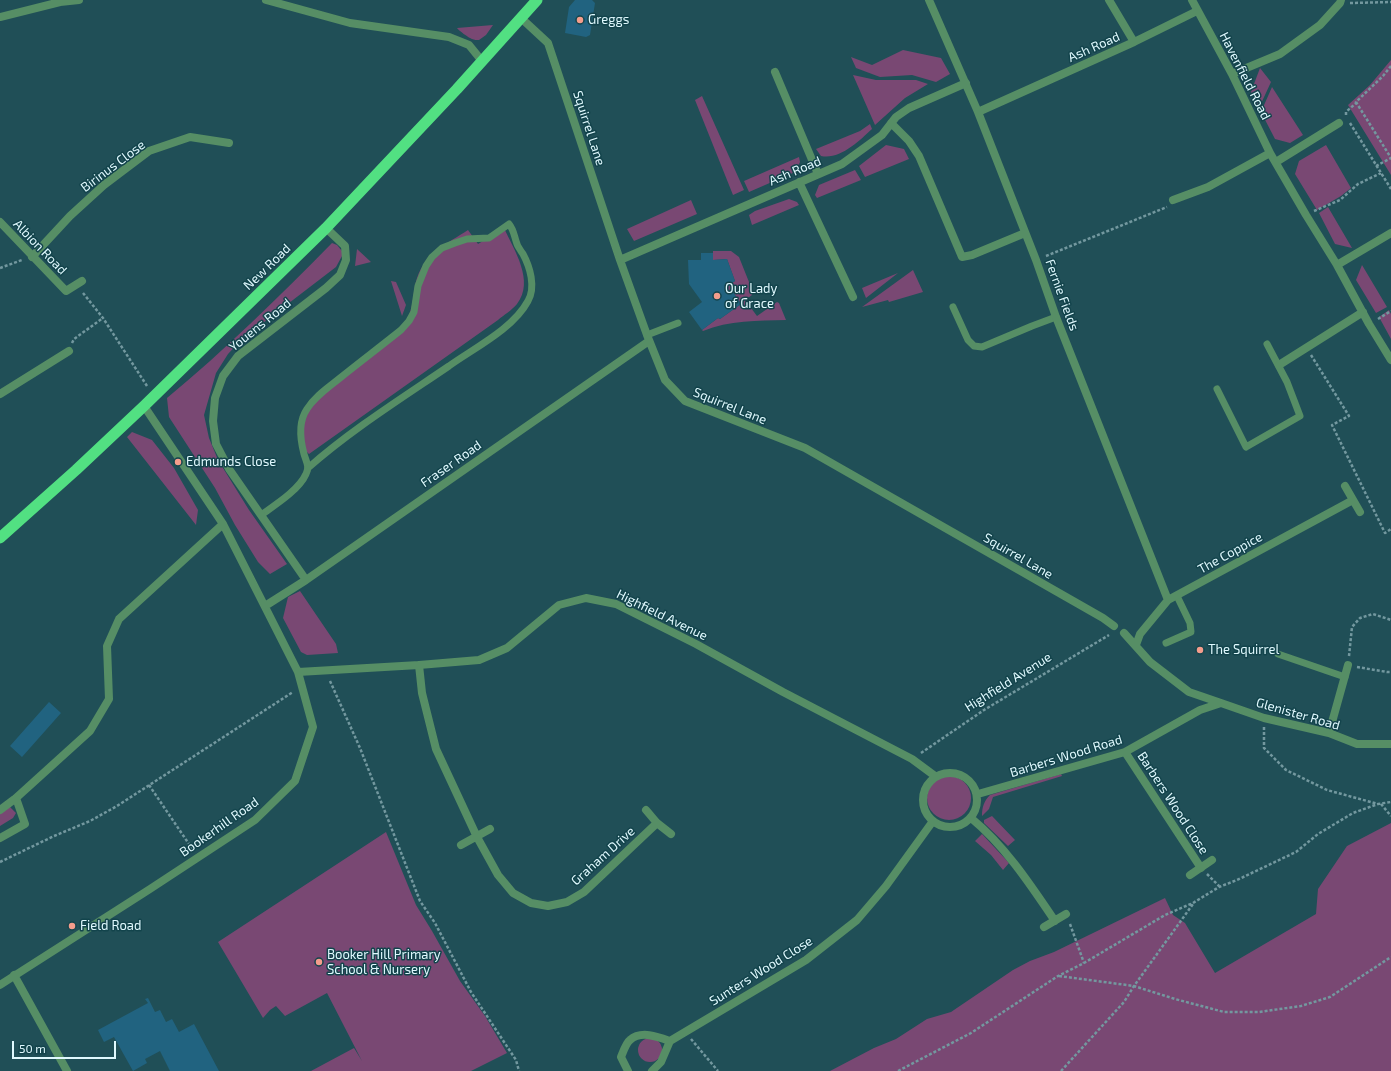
<!DOCTYPE html>
<html>
<head>
<meta charset="utf-8">
<style>
	body { margin:0 }
	#map { position:relative; width:1391px; height:1071px; overflow:hidden; background:#204f57; font-family:"Exo 2",sans-serif }
	canvas { display:block }
	.scale { position:absolute; left:12px; top:1041px; width:104px; height:18px; box-sizing:border-box; border:2px solid #e0f9fe; border-top:0; padding-left:5px; font-size:12px; line-height:14px; white-space:nowrap; color:#e0f9fe; -webkit-text-stroke:3px #13444c; paint-order:stroke }
</style>
</head>
<body>
<div id="map">
<canvas width="1391" height="1071"></canvas>
<div class="scale">50 m</div>
</div>
<script>
const g = document.querySelector('canvas').getContext('2d');
g.lineJoin = 'round';
function paint(path, color) { g.fillStyle = color; g.fill(path, 'evenodd'); }
function stroke(path, color, width, dash) { g.strokeStyle = color; g.lineWidth = width; g.lineCap = dash ? 'butt' : 'round'; g.setLineDash(dash || []); g.stroke(path); }
function drawText(font, color, halo, rows, align = 'center') {
  g.font = font + ' "Exo 2",sans-serif'; g.lineWidth = 3; g.setLineDash([]); g.textBaseline = 'middle'; g.strokeStyle = halo; g.fillStyle = color; for (const [text, x, y, turn = 0] of rows) {
    g.save(); g.translate(x, y); g.rotate((+turn || 0) * Math.PI / 180); g.textAlign = isNaN(turn) ? turn : align; if (halo) g.strokeText(text, 0, 0); g.fillText(text, 0, 0); g.restore();
  }
}
const green = new Path2D(`
	M493,25L486,35L479,40C477,40 474,40 472,39C469,38 458,30 457,28Z
	M903,50L941,58L950,74L936,82L912,75L880,77L856,68L851,57L872,65Z
	M1391,60V175L1348,105L1370,85Z
	M1260,68L1271,82L1259,108L1251,92Z
	M853,75L876,80H916L928,84L905,98L875,125Z
	M1272,87L1303,135L1290,143L1275,139L1261,112Z
	M702,96L744,190L733,195L695,100Z
	M870,124L872,129C859,141 840,160 821,156L816,149L860,131Z
	M886,145L904,149L909,159L865,177L859,166Z
	M1326,145L1351,188L1341,196L1317,210L1295,174L1299,161Z
	M799,157L800,162L795,172L749,192L744,181Z
	M855,170L861,180L817,198L815,195L819,185Z
	M789,199L797,202L799,205L752,225L749,215L755,211Z
	M691,200L697,214L634,241L627,229Z
	M1328,207L1352,248L1335,244L1319,213Z
	M504,228C514,250 535,281 517,304C512,310 504,315 498,320L309,454L304,449L300,424L305,409L405,323C415,307 412,293 417,278C425,254 448,243 468,230L478,244Z
	M332,243L337,245L342,251V256L336,267L242,339L228,354L216,373L204,415L209,438L218,460L249,510L287,564L270,574L258,562L235,525L215,488L169,417L167,398C225,350 279,297 332,243Z
	M357,249L371,262L355,266Z
	M713,251H731L739,257L753,292L752,295L745,300L757,316L777,302L779,303L786,320C758,321 729,320 703,331L702,330L718,318L720,319L741,304L731,289L728,291L726,287L735,281L727,259L713,260Z
	M1362,265L1387,307L1376,313L1356,280Z
	M913,270L923,292L889,302L888,300L862,307Z
	M898,273L866,298L862,288Z
	M391,281L396,282L406,305L402,316Z
	M1389,310L1391,314V339L1379,317Z
	M132,432L152,440L174,468L198,510L196,525L127,437Z
	M300,591L336,644L338,653L307,655L301,652L283,618L288,597Z
	M1061,774L1062,776L993,797L989,809L982,816C982,807 984,801 990,795Z
	M927 798a22 22 0 1 1 44 0a22 22 0 1 1-44 0Z
	M10,807L16,813L13,818L0,826V811Z
	M992,816L1015,840L1008,846L984,823V820Z
	M1391,823V1071H830L874,1048L896,1039L927,1019L951,1012L1013,970L1030,961L1054,952L1165,898L1173,915L1185,923L1215,973L1316,914L1318,889L1347,846Z
	M386,832L416,905L432,931L460,981L485,1016L507,1053L471,1071H311L354,1048L362,1061L327,993L285,1016L276,1006L270,1010L263,1018L218,942Z
	M982,834L1009,863L1003,870L991,855L975,841Z
	M638 1050a12 12 0 1 1 24 0a12 12 0 1 1-24 0Z`);
const building = new Path2D(`
	M575,0H592L595,3L590,35L586,37L565,33L569,7Z
	M701,253H713V260L727,259L735,281L726,287L728,291L731,289L741,304L720,319L718,318L702,330L689,312L702,302L689,284L688,260H701Z
	M49,702L61,713L22,757L10,746Z
	M148,998L155,1012L160,1010L166,1022L172,1019L179,1032L194,1024L219,1071H170L160,1051L145,1059L147,1063L133,1071L114,1037L104,1042L98,1030L148,1003L145,999Z`);
const path = new Path2D(`
	M1350,3L1391,2
	M1391,66L1383,76L1356,102L1391,158
	M1346,115V112L1356,103
	M1350,123L1391,189
	M1376,166L1391,158
	M1314,211L1340,200L1358,184L1381,173
	M1046,256L1167,207
	M0,268L22,260
	M83,293L103,318L147,386
	M1378,319L1391,311
	M72,343L74,339L103,318
	M1311,355L1349,416L1332,425L1385,533L1391,529
	M1349,656L1352,627L1360,618L1373,614L1391,620
	M1357,667L1387,672H1391
	M330,681L360,748L420,901L435,923L471,992L516,1060L519,1071
	M1264,727V748L1286,770L1327,790L1378,804L1391,802
	M921,753L984,710L1109,635
	M149,785L193,850
	M1381,804L1391,816
	M0,862L54,836L90,821L117,806L293,692
	M1207,874L1219,886
	M1070,924L1084,963
	M1059,976L1134,986L1175,999L1224,1012H1259L1301,1006L1330,997L1391,957
	M691,1039L718,1071
	M898,1071L971,1033L1058,976L1084,963L1165,915L1193,903L1219,887L1237,880L1296,852L1318,834L1353,813L1378,804
	M1061,1071L1124,1002L1134,986L1193,904`);
const service = new Path2D(`
	M953,307L968,340L974,346L982,347L1032,326L1056,317
	M647,335L678,323
	M1217,389L1246,447L1300,416L1287,382L1267,344
	M261,515C275,505 299,490 306,474C310,467 306,461 304,454C300,439 298,422 307,409C315,396 329,387 340,378C360,362 381,346 401,330L409,321L414,312L418,286L426,266L432,257L442,248L455,243L467,239L489,238L509,224C514,230 514,236 517,244C518,247 521,251 523,254C530,267 536,287 528,301C513,329 474,348 449,366C402,398 351,430 308,468
	M1166,643L1191,632L1190,623L1177,596
	M1278,654L1345,677`);
const minor = new Path2D(`
	M266,0L350,23L449,37L469,45L482,61
	M929,0L978,112L1036,260L1056,317L1168,600
	M1109,0L1134,42
	M1192,0L1232,74L1270,153L1306,215L1337,265L1369,324L1391,360
	M0,17L60,2L79,0
	M521,18L548,43L620,260L647,335L665,380L685,401L805,448L1103,618L1114,626
	M775,72L818,174
	M1232,74L1280,54L1320,25L1340,3L1341,0
	M978,112L1134,42L1197,11
	M891,123L909,141L919,156L962,257L972,255L1025,233
	M1276,162L1339,123
	M799,182L853,297
	M1173,200L1208,187L1270,153
	M0,222L66,291L82,281
	M32,257L70,216L104,185L149,151L190,137L229,143
	M620,260L842,164L882,135L896,117L909,108L966,83
	M1337,265L1391,233
	M1279,365L1363,312
	M0,394L69,351
	M1345,486L1360,512
	M306,580L229,469L216,444L213,421L215,398L223,376L238,356L326,288L340,275L346,260L345,246L326,228
	M265,606L306,580L649,341
	M1124,633L1150,662L1189,692L1221,703
	M1136,645L1140,634L1168,600L1353,500
	M419,665L422,693L436,749L477,837L498,875L513,893L531,903L548,906L567,902L584,892L657,823
	M298,672L419,665L479,660L507,648L559,605L586,598L616,604L696,644L783,692L912,759L935,776
	M1329,733L1348,665
	M1125,752L1201,868
	M923 800a27 27 0 1 1 54 0a27 27 0 1 1-54 0Z
	M978,794L1125,752L1200,710L1221,703L1264,718L1329,733L1357,744H1391
	M0,810L16,798L90,731L109,699L107,646L119,619L223,524
	M646,810L657,823L671,834
	M971,818C1005,846 1030,884 1055,921
	M0,838L25,824L16,798
	M461,845L490,829
	M1190,875L1212,860
	M1044,927L1066,914
	M14,975L67,1071
	M0,985L150,889L255,820L295,781L313,727L298,672L223,524L144,406
	M628,1071L621,1057C623,1052 626,1043 630,1040C641,1030 659,1037 670,1041
	M652,1071L661,1062L670,1041L806,960L857,920L886,886L933,821`);
const trunk = new Path2D(`
	M0,538L76,470L144,406L326,228L457,89L537,0`);
const markers = [
	[580,20,4,"#f49d8c"],
	[717,296,4,"#f49d8c"],
	[178,462,4,"#f49d8c"],
	[1200,650,4,"#f49d8c"],
	[72,926,4,"#f49d8c"],
	[319,962,4,"#f49d8c"]
];
const poiNames = [
	["Greggs",588,20],
	["Our Lady",725,289],
	["of Grace",725,304],
	["Edmunds Close",186,462],
	["The Squirrel",1208,650],
	["Field Road",80,926],
	["Booker Hill Primary",327,955],
	["School & Nursery",327,970]
];
const streetNames = [
	["Ash Road",1094,47,-24],
	["Havenfield Road",1245,76,63],
	["Squirrel Lane",589,128,72],
	["Birinus Close",113,166,-37],
	["Ash Road",795,171,-23],
	["Albion Road",40,247,46],
	["New Road",267,267,-44],
	["Fernie Fields",1062,295,70],
	["Youens Road",260,325,-39],
	["Squirrel Lane",730,406,22],
	["Fraser Road",451,464,-35],
	["The Coppice",1230,553,-29],
	["Squirrel Lane",1018,556,30],
	["Highfield Avenue",662,615,26],
	["Highfield Avenue",1008,682,-32],
	["Glenister Road",1298,714,16],
	["Barbers Wood Road",1066,756,-17],
	["Barbers Wood Close",1173,803,57],
	["Bookerhill Road",219,827,-35],
	["Graham Drive",603,856,-42],
	["Sunters Wood Close",761,971,-32]
];
paint(green, '#794873');
paint(building, '#216380');
stroke(path, '#73989f', 2.5, [3, 2]);
stroke(service, '#568e65', 7);
stroke(minor, '#568e65', 8);
stroke(trunk, '#52e082', 11);
for (const [x, y, r, color] of markers) { const dot = new Path2D(); dot.arc(x, y, r, 0, 2 * Math.PI); g.fillStyle = color; g.fill(dot); stroke(dot, '#13444c', 1.5); }
drawText('13px', '#e0f9fe', '#13444c', poiNames, 'left');
drawText('13px', '#e0f9fe', '#13444c', streetNames);
</script>
</body>
</html>
